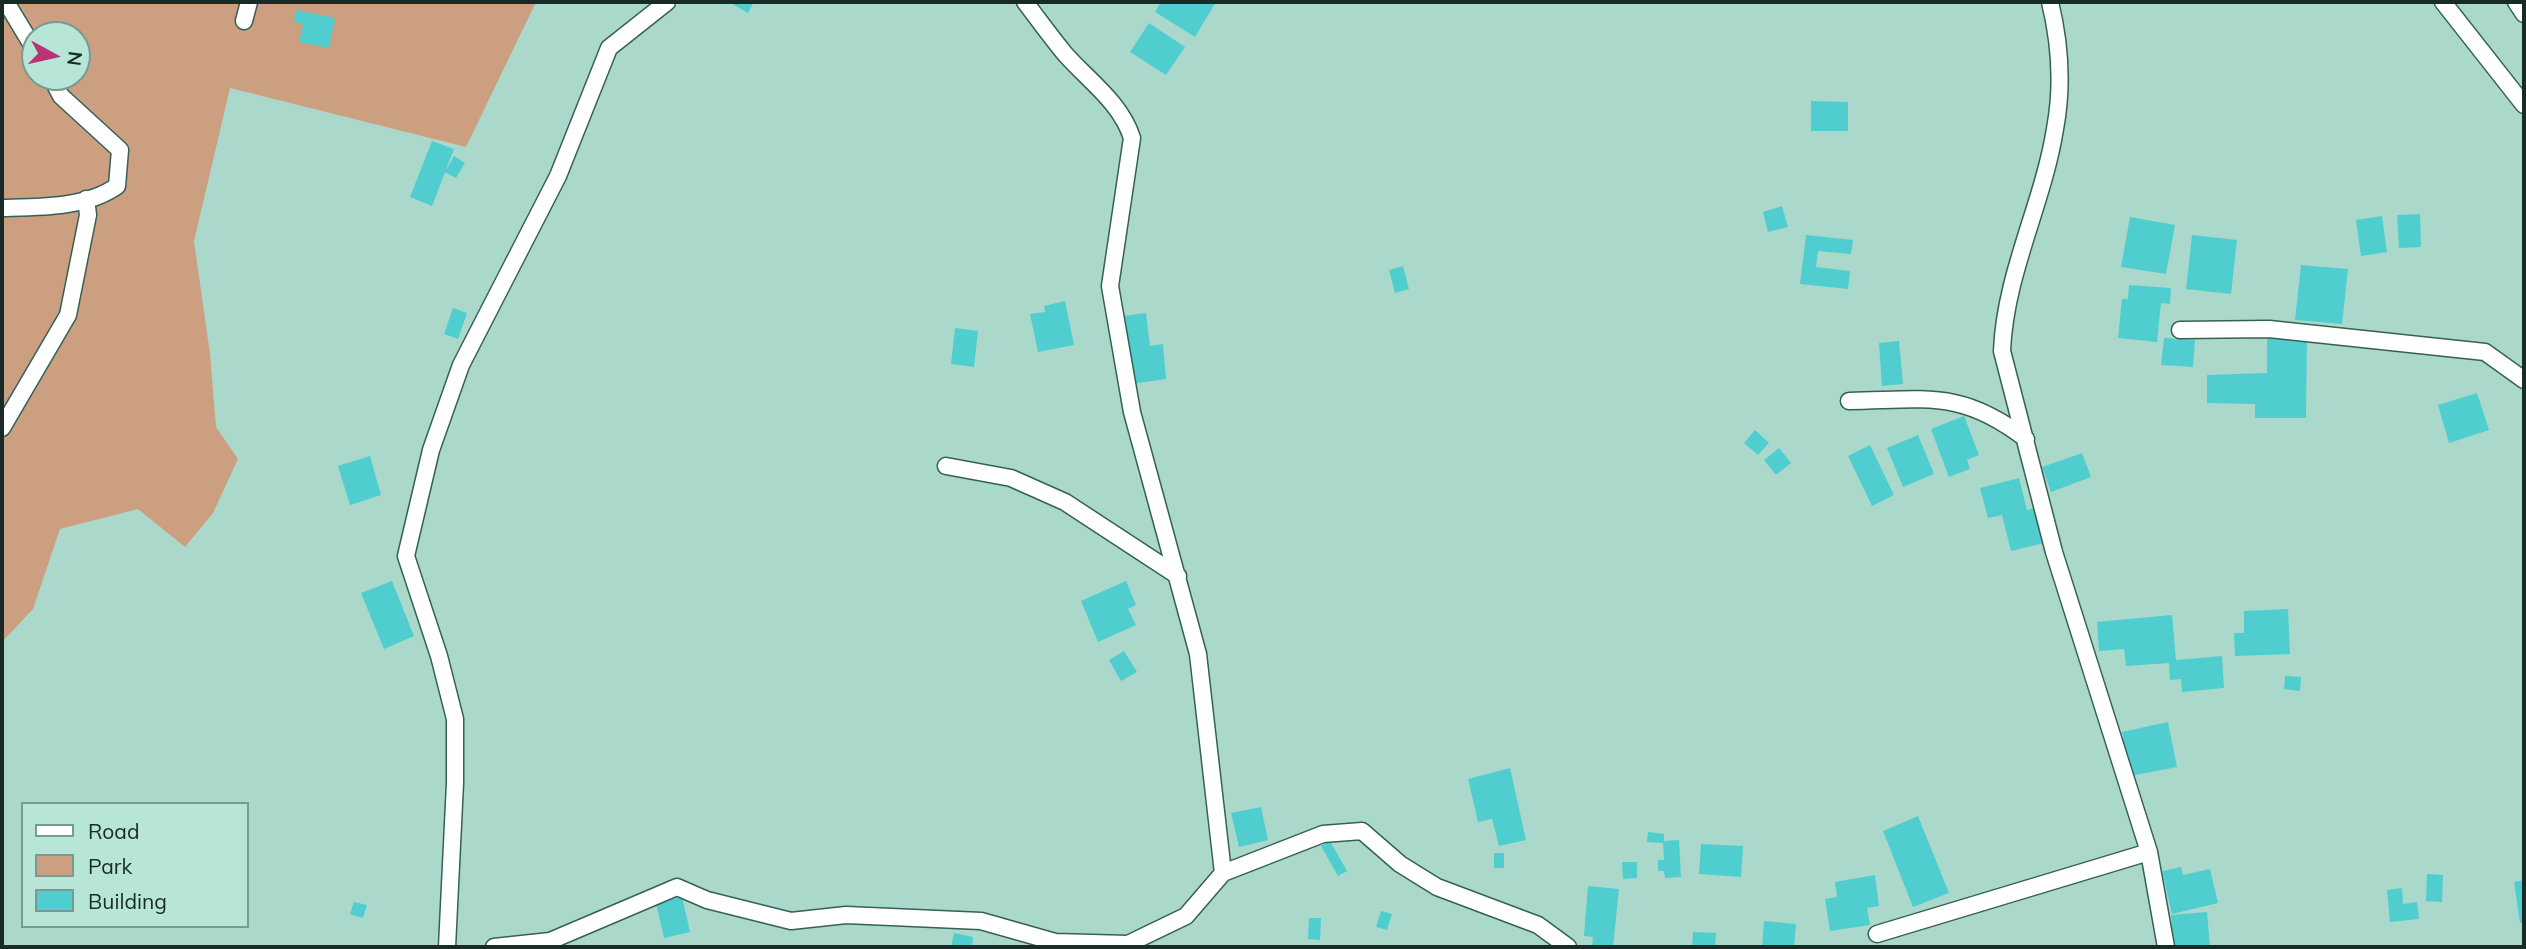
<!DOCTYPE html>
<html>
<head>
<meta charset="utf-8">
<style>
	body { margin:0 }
	#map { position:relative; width:2526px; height:949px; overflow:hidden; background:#aad9cc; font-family:Mulish,sans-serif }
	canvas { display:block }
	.frame { position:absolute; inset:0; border:4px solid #192b26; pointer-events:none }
	.legend { position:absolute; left:21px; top:802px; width:228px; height:126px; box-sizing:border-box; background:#b7e6d9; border:2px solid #789b91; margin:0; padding:9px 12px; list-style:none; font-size:21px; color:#192b26 }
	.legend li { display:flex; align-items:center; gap:14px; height:35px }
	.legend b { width:35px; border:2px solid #789b91 }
	.north { position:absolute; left:21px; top:21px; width:70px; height:70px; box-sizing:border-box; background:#b7e6d9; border:2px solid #789b91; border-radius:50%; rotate:98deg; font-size:19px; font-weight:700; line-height:28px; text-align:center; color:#192b26 }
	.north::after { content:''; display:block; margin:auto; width:24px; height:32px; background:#bb3373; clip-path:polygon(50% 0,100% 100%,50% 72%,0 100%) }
</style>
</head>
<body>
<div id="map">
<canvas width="2526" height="949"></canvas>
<div class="frame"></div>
<ul class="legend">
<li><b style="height:9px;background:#fff"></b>Road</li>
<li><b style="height:19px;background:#cc9f80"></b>Park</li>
<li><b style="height:19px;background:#4fcdcf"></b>Building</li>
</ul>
<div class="north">N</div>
</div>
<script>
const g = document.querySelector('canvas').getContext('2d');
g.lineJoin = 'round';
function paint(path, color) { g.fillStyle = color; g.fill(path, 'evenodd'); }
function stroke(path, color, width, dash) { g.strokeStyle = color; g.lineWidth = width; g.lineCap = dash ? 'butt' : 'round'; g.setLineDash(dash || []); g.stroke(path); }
const green = new Path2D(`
	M2,2H536L466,147L230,88L194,241L210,354L216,427L238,459L213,513L185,547L138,509L60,529L33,609L2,642ZM35,35H77V77H35Z`);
const building = new Path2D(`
	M729,2H754L748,13Z
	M1161,2H1216L1195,37L1155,12Z
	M296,10L335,18L329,48L299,42L303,24L294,22Z
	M1149,23L1185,47L1166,75L1130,52Z
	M1811,101L1848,102V131H1811Z
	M432,141L454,149L432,206L410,197Z
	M454,156L465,163L456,178L445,172Z
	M1782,206L1788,227L1768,232L1763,212Z
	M2420,214L2421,247L2399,248L2397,215Z
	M2382,216L2387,252L2361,256L2356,220Z
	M2130,217L2175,225L2166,274L2121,267Z
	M1806,235L1853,240L1851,254L1818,251L1816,267L1850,271L1848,289L1800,284Z
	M2192,235L2237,240L2231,294L2186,289Z
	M2301,265L2348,269L2342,324L2295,320Z
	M1403,266L1409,289L1395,293L1389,270Z
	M2129,285L2171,288L2170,304L2161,303L2157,342L2118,338L2122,299H2128Z
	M1065,301L1074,345L1038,352L1030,314L1045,312L1044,306Z
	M453,308L467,313L458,339L444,334Z
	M1146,313L1150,346L1163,344L1166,379L1131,384L1123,316Z
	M955,328L978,331L974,367L951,364Z
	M2267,336H2307L2306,418H2255V404L2207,403V375L2267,373Z
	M2164,338L2195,340L2193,367L2161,365Z
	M1899,341L1903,384L1882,386L1879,343Z
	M2477,393L2489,430L2449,443L2438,405Z
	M1964,416L1979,455L1967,460L1970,469L1949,477L1931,429Z
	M1755,430L1769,443L1758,455L1744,443Z
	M1918,435L1934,474L1903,487L1887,448Z
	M1870,445L1894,495L1872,506L1848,456Z
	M1779,448L1791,463L1776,475L1764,460Z
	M2082,453L2091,477L2051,492L2042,467Z
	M370,456L381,495L350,505L338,466Z
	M2019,478L2027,510L2035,508L2044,543L2011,551L2002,515L1988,518L1980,488Z
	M392,581L414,636L384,649L361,593Z
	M1126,581L1136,605L1128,609L1136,625L1098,642L1081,601Z
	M2288,609L2290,654L2235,656L2234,633H2244V611Z
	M2172,615L2176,660L2222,656L2224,688L2182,692L2181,679L2170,680L2169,663L2126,666L2124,649L2099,651L2097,622Z
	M1124,651L1137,672L1121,681L1109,660Z
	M2285,676L2301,677L2300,691L2284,689Z
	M2168,722L2177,767L2130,776L2122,732Z
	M1510,768L1526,840L1499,846L1492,819L1478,822L1468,779Z
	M1261,807L1268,840L1239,847L1231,813Z
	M1918,816L1949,893L1913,907L1883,831Z
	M1648,832L1664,834V841L1679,840L1681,877L1665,878L1664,871H1658V860H1664L1663,843L1647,842Z
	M1330,841L1347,871L1338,876L1321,846Z
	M1701,844L1743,846L1741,877L1699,874Z
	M1494,853H1504V868H1494Z
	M1622,862H1637V878L1623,879Z
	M2181,867L2183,875L2210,869L2218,903L2172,914L2162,871Z
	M2427,874L2443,875L2442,902L2426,901Z
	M1875,875L1879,906L1867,908L1870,925L1830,931L1825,899L1837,897L1835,882Z
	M2524,880V923H2520L2514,882Z
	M1588,886L1619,889L1613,947H1592L1593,937L1584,936Z
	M2402,888L2403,904L2417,902L2419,919L2390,922L2387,890Z
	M682,897L690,932L664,938L656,903Z
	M354,902L367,905L363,918L350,914Z
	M1381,911L1392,914L1387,930L1376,927Z
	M2207,912L2210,947H2174L2171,915Z
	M1309,918H1321L1320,940L1308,939Z
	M1764,921L1796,924L1794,947H1762Z
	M1693,932L1716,933L1715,947H1692Z
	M954,933L973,937L972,947H951Z`);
const minor = new Path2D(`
	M6,2L35,50
	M1025,2C1038,19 1051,37 1065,54C1089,81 1121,103 1132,138L1110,286L1132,412L1198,654L1223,873
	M2050,2C2060,43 2063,86 2055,129C2043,204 2005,274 2002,351L2054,552L2149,852L2166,947
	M2443,2L2524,105
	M2516,2L2524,14
	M244,21L249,2
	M2,208C39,207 86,208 117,186L120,150L61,96L51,77
	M2180,330L2269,329L2485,352L2524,380
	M1849,401C1926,400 1961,389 2026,439
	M2,428L68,315L88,215L86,199
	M946,466L1011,478L1065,502L1178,576
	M1877,934L2149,852
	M447,947L455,783V719L439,656L406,556L431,450L461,365L558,176L609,48L667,2
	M494,947L550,941L677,887L707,900L791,921L846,915L981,921L1055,942L1128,944L1186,916L1223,873L1323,834L1362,831L1400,864L1437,887L1538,925L1568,947`);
paint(green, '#cc9f80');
paint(building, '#4fcdcf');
stroke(minor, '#356056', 19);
stroke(minor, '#fff', 16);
</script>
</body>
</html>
